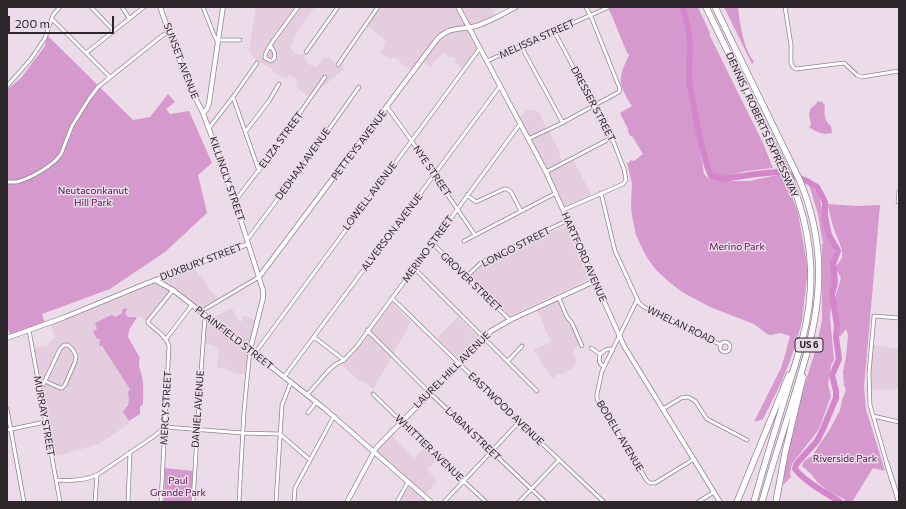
<!DOCTYPE html>
<html>
<head>
<meta charset="utf-8">
<style>
	body { margin:0 }
	#map { position:relative; width:906px; height:509px; overflow:hidden; background:#ecdce9; font-family:Commissioner,sans-serif }
	canvas { display:block }
	.frame { position:absolute; inset:0; border:8px solid #2d272c; pointer-events:none }
	.scale { position:absolute; left:8px; top:16px; width:106px; height:18px; box-sizing:border-box; border:2px solid #2d272c; border-top:0; padding-left:5px; font-size:12px; line-height:14px; white-space:nowrap; color:#2d272c; -webkit-text-stroke:3px #ecdce9; paint-order:stroke }
</style>
</head>
<body>
<div id="map">
<canvas width="906" height="509"></canvas>
<div class="frame"></div>
<div class="scale">200 m</div>
</div>
<script>
const g = document.querySelector('canvas').getContext('2d');
g.lineJoin = 'round';
function paint(path, color) { g.fillStyle = color; g.fill(path, 'evenodd'); }
function stroke(path, color, width, dash) { g.strokeStyle = color; g.lineWidth = width; g.lineCap = dash ? 'butt' : 'round'; g.setLineDash(dash || []); g.stroke(path); }
function drawText(font, color, halo, rows, align = 'center') {
  g.font = font + ' Commissioner,sans-serif'; g.lineWidth = 3; g.setLineDash([]); g.textBaseline = 'middle'; g.strokeStyle = halo; g.fillStyle = color; for (const [text, x, y, turn = 0] of rows) {
    g.save(); g.translate(x, y); g.rotate((+turn || 0) * Math.PI / 180); g.textAlign = isNaN(turn) ? turn : align; if (halo) g.strokeText(text, 0, 0); g.fillText(text, 0, 0); g.restore();
  }
}
const built = new Path2D(`
	M256,7H315L295,34L296,35L290,47L294,53L301,55L304,54L306,61L310,65L317,67L321,61L325,57L328,58V57L335,63L340,64L344,69L321,88L318,89L309,97L295,86L298,81L295,78L290,75L286,79L274,72L272,69L256,60L249,51Z
	M378,7H491L496,18L469,27L479,49L463,69L455,63L454,61L455,59L452,57H449L446,54L443,53L430,67L421,61L412,72L394,57L391,59L382,54L381,51L386,42L383,38L366,25Z
	M527,110H536L534,113L539,112L547,130L549,131L560,153L559,156L563,163L573,159L589,190L592,198L563,211L544,172L517,119Z
	M565,226L589,279L510,316L471,277L484,264Z
	M194,266L199,277L201,276L211,291L213,292L219,300L200,312L173,292L148,321H146L140,317H128L125,313H122L121,314L115,317L110,316L106,318L95,322L98,329L93,331L100,338L102,346L131,389L128,405L123,409V412L130,423L99,444L61,455L52,456L33,348L43,346L46,347L49,346L48,343L55,337L50,323Z
	M557,298L580,344L574,349L573,354L576,359L575,366L565,373L557,375L553,378L551,377L546,370V369L540,362L539,356L533,350L551,342L536,308Z
	M392,302L411,322L373,390L362,380L360,382L342,365L347,361Z
	M229,309H232L236,314V316L240,322L242,321V317L243,315L256,320L247,375L238,374L228,371L224,366L221,369L218,368L217,365L219,351L218,348L213,345L203,344L205,318L212,322L217,315H219L224,312H225Z
	M458,317L478,337L458,358L437,338Z
	M871,344L899,349V389L887,390L870,389Z
	M389,433L414,458L426,447L437,458L433,464L427,468L428,470L437,481L424,497L429,502H397L408,484L373,450Z`);
const green = new Path2D(`
	M611,7H698L710,33L709,34L763,143L773,168L746,171L723,177H718L712,174L709,170L705,160L700,125L690,75V67L692,57L691,35L688,70L704,174L708,178L721,181H750L782,174L786,180L798,213L808,269L802,321L798,336L790,361L781,383L763,419L754,422L781,368L785,355L790,336L781,333L770,335L767,334L754,324L710,307L682,292L668,281L657,271L648,259L643,250L636,235L632,216L631,204L632,184L627,163L630,162V160L634,161L643,154L632,136H630L628,131V129L620,113L632,106C627,99 619,85 621,76C622,69 626,62 629,55L627,53L612,16L608,8Z
	M724,7H738C740,24 743,48 754,62L752,64Z
	M47,35L133,120L150,117L168,94L175,102L166,109L170,114L189,111L212,163L198,175L207,213L165,252L110,289L42,314L45,324L11,337L7,327V88L8,89L21,78L45,46Z
	M818,101L822,102L825,105C824,113 824,121 831,126L832,133C822,135 818,133 809,127L811,125L809,114L811,108L815,105Z
	M809,185L815,190L819,195L824,218L834,244V278L830,317L834,360L831,365L828,384L831,396L819,429L792,464L790,473L791,477L783,485L784,472L793,429L800,400L817,345L822,320V244H823L818,214Z
	M828,204L857,206L880,205L864,387L866,409L885,471L873,468L852,502H845L844,499L829,492L817,482L812,475L802,466L804,461L812,456L830,429L840,410L842,400L846,390L844,385L843,372L846,357L848,335L846,329L840,337L837,332L836,325V309L835,298L841,278L835,268C837,263 841,261 842,257C844,249 835,234 833,226C831,219 829,212 828,204Z
	M126,308L127,310L125,313L128,317H137L129,330L128,337L140,358C137,367 141,369 142,377C144,386 143,395 143,404L140,407V414L129,421L123,412C124,408 126,408 128,405C129,401 129,396 128,392L130,389L102,346H99L100,339H97L93,331L97,329L95,323C97,322 111,315 112,315C113,315 114,316 115,317L121,314L122,313V310Z
	M165,468L193,471L191,502H164Z`);
const river = new Path2D(`
	M683,7L688,28L690,41L689,81L700,139L707,166L711,176L723,179L756,174L778,172L797,177L807,181L817,187L825,202V216L829,235L838,251L833,264L835,282L832,295L837,325L836,337L839,359L832,375L836,391V398L823,429L817,441L798,462L796,465L795,469C805,482 826,493 840,502`);
const street = new Path2D(`
	M91,7L114,31
	M122,7L129,18
	M203,7L214,35L217,41
	M785,7L791,45V63L793,67L796,69L844,63L857,75L862,77L899,71
	M52,19L110,77
	M554,31L614,143L624,169L626,180L623,184L563,210
	M219,40H240
	M270,45C274,51 278,57 271,61L265,58C264,53 270,46 273,41L298,7
	M521,46L563,123
	M306,52L338,7
	M86,53L144,7
	M487,61L609,7
	M338,65L346,53L378,7
	M7,86L31,59L45,38L53,15L60,7
	M233,97L259,171
	M387,107L411,140L434,175L475,235
	M209,128L233,97L257,63
	M246,131L269,101L279,84
	M528,139L560,124L619,92L620,89L592,19L586,7
	M546,172L611,138
	M7,182C10,182 14,182 16,182C30,179 54,165 61,154L72,126L89,99L98,87L163,35L169,32
	M899,191L898,202H899
	M601,193L615,251L639,303L644,307L721,345
	M467,195L476,202L504,189H507L511,192L521,211
	M235,201L294,124L297,117L325,77
	M247,240L312,153L359,87
	M464,241L556,193
	M432,243L510,320
	M414,268L537,391
	M466,277L482,262L568,220
	M392,298L519,422L604,502
	M559,298L567,317L572,323L582,346
	M637,300L602,371L597,394V399L647,481L650,483H655L694,459
	M200,312L259,277
	M29,330L60,502
	M367,330L430,393L545,502
	M314,337L344,360
	M166,339L192,305
	M720 347a5 5 0 1 1 10 0a5 5 0 1 1-10 0Z
	M591,348L600,354
	M508,361L522,346
	M604,367C598,363 599,360 600,354C604,351 608,347 613,350
	M284,377L500,86
	M39,388L43,385L60,349L64,345H68L73,350L76,356L75,362L65,385L62,388H60L45,381
	M373,394L440,459L486,502
	M307,395L328,371L336,364L344,360L357,346L520,124
	M7,409L24,502
	M663,409L681,398L687,397L690,398L695,401L707,419L747,440
	M308,413L316,402
	M873,416L899,422
	M7,430L45,422
	M887,464L870,405L869,373L874,316L899,318
	M56,480C70,481 83,481 97,475L153,437L165,427L243,433L280,434L310,460
	M95,502L97,475
	M128,502L130,452
	M161,502L169,346C166,336 156,330 148,323V321L173,290
	M193,502L200,386L205,316
	M239,502L244,411L250,350L255,351L258,349L480,48
	M276,502L282,405L291,382
	M294,502L295,488L334,416
	M397,502L408,482
	M444,502L519,422
	M519,502L559,460
	M698,502L714,492`);
const secondary = new Path2D(`
	M160,7L183,70L189,85L203,113L216,148L241,221L261,284L263,290V298L250,350
	M458,7L546,172L624,346L720,502
	M203,113L207,109L209,103L223,7
	M259,277L438,38C451,26 461,30 476,26C490,22 503,14 516,7
	M155,280L173,290L325,409L431,502
	M7,338L65,317L145,284L248,244
	M887,464L899,502
	M347,502L376,448L491,331L510,320L595,281`);
const highway = new Path2D(`
	M706,7L791,181C810,227 816,276 806,324C801,347 794,369 787,391C776,428 764,465 754,502
	M715,7L800,181C814,215 821,254 818,291C816,322 808,350 799,380C787,421 773,461 762,502
	M737,502L789,375
	M776,502L785,453L803,377`);
const shields = [
	[809,345,28]
];
const shieldNames = [
	["US 6",809,345]
];
const streetNames = [
	["MELISSA STREET",537,39,-24],
	["SUNSET AVENUE",181,61,69],
	["DRESSER STREET",593,104,62],
	["DENNIS J. ROBERTS EXPRESSWAY",762,125,65],
	["ELIZA STREET",281,140,-54],
	["PETTEYS AVENUE",359,145,-53],
	["DEDHAM AVENUE",303,164,-54],
	["NYE STREET",432,171,56],
	["KILLINGLY STREET",227,179,71],
	["LOWELL AVENUE",370,196,-53],
	["ALVERSON AVENUE",392,232,-53],
	["LONGO STREET",516,247,-27],
	["MERINO STREET",428,249,-54],
	["HARTFORD AVENUE",584,257,66],
	["DUXBURY STREET",201,262,-21],
	["GROVER STREET",471,282,44],
	["WHELAN ROAD",681,325,26],
	["PLAINFIELD STREET",234,338,38],
	["LAUREL HILL AVENUE",452,370,-45],
	["MERCY STREET",166,408,-87],
	["DANIEL AVENUE",198,409,-86],
	["EASTWOOD AVENUE",506,409,44],
	["MURRAY STREET",44,416,80],
	["LABAN STREET",473,434,44],
	["BODELL AVENUE",620,436,59],
	["WHITTIER AVENUE",429,448,44]
];
const parkNames = [
	["Neutaconkanut",93,191],
	["Hill Park",93,203],
	["Merino Park",737,247],
	["Riverside Park",845,459],
	["Paul",178,481],
	["Grande Park",178,493]
];
paint(built, '#e3cddf');
paint(green, '#d599cd');
stroke(river, '#d386c9', 6);
stroke(street, '#938491', 4.5);
stroke(secondary, '#938491', 5.5);
stroke(highway, '#938491', 7);
stroke(street, '#fff', 3);
stroke(secondary, '#fff', 4);
stroke(highway, '#fff', 5.5);
for (const [x, y, w] of shields) { const box = new Path2D(); box.roundRect(x - w / 2, y - 7, w, 14, 3); g.fillStyle = '#ecdce9'; g.fill(box); stroke(box, '#2d272c', 1); }
drawText('bold 9px', '#2d272c', null, shieldNames);
drawText('10px', '#2d272c', '#ecdce9', streetNames);
drawText('10px', '#551050', '#ecdce9', parkNames);
</script>
</body>
</html>
